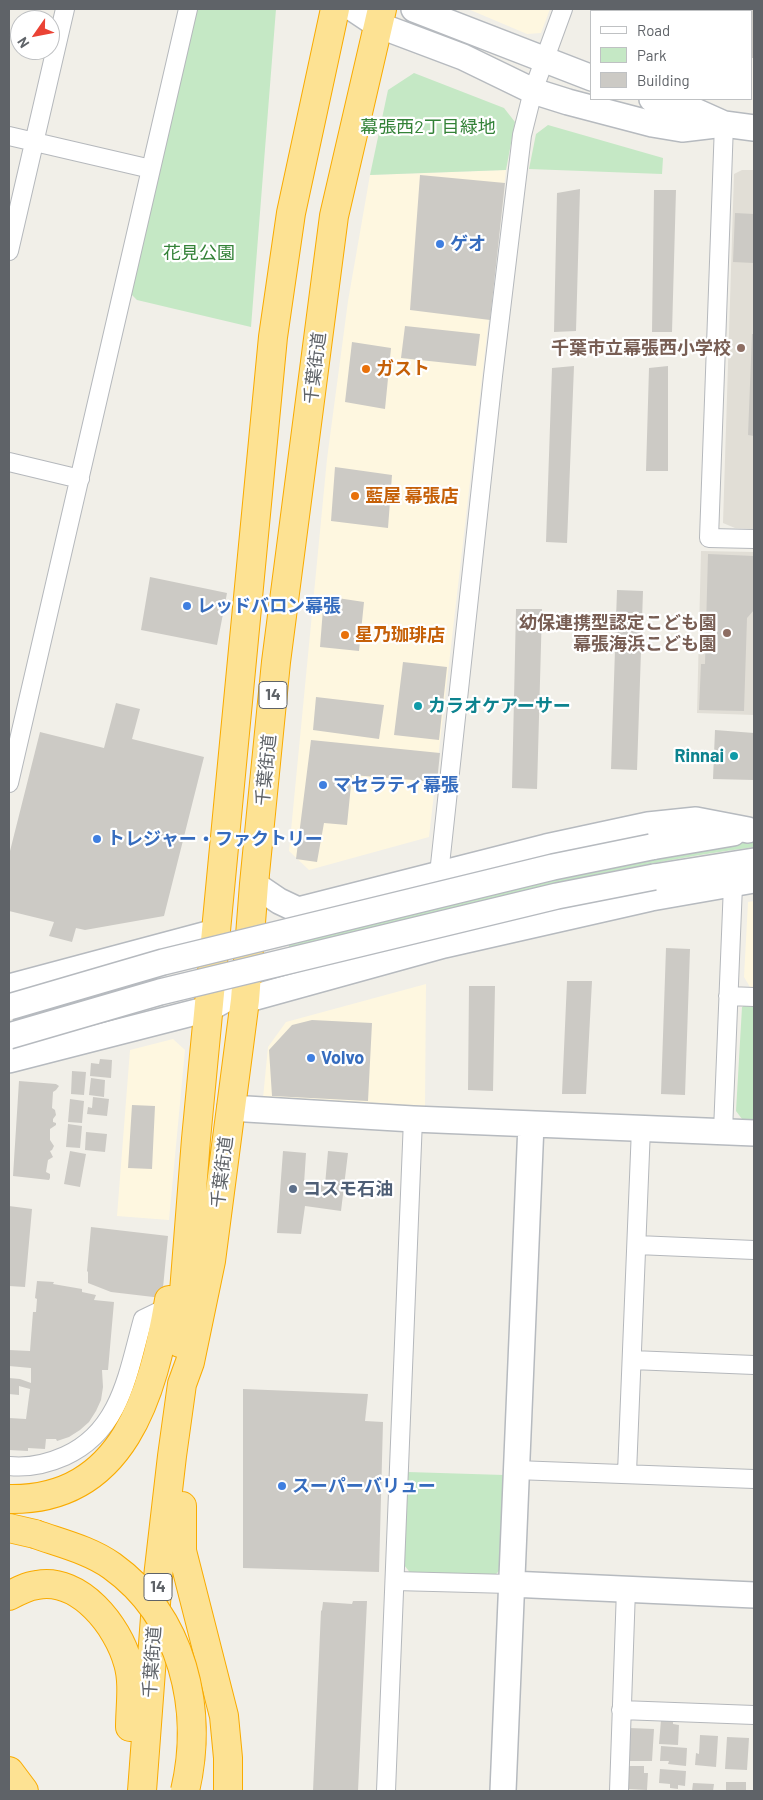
<!DOCTYPE html>
<html>
<head>
<meta charset="utf-8">
<style>
	body { margin:0 }
	#map { position:relative; width:763px; height:1800px; overflow:hidden; background:#f1efe8; font-family:Barlow,sans-serif }
	canvas { display:block }
	.frame { position:absolute; inset:0; border:10px solid #5f6368; pointer-events:none }
	.legend { position:absolute; left:590px; top:10px; width:162px; height:90px; box-sizing:border-box; background:#fff; border:1px solid #bfc1c3; margin:0; padding:6px 9px; list-style:none; font-size:15px; color:#5f6368 }
	.legend li { display:flex; align-items:center; gap:10px; height:25px }
	.legend b { width:25px; border:1px solid #bfc1c3 }
	.north { position:absolute; left:10px; top:10px; width:50px; height:50px; box-sizing:border-box; background:#fff; border:1px solid #bfc1c3; border-radius:50%; rotate:237deg; font-size:14px; font-weight:700; line-height:20px; text-align:center; color:#5f6368 }
	.north::after { content:''; display:block; margin:auto; width:18px; height:22px; background:#ea4335; clip-path:polygon(50% 0,100% 100%,50% 72%,0 100%) }
</style>
</head>
<body>
<div id="map">
<canvas width="763" height="1800"></canvas>
<div class="frame"></div>
<ul class="legend">
<li><b style="height:6px;background:#fff"></b>Road</li>
<li><b style="height:14px;background:#c5e8c5"></b>Park</li>
<li><b style="height:14px;background:#cccac5"></b>Building</li>
</ul>
<div class="north">N</div>
</div>
<script>
const g = document.querySelector('canvas').getContext('2d');
g.lineJoin = 'round';
function paint(path, color) { g.fillStyle = color; g.fill(path, 'evenodd'); }
function stroke(path, color, width, dash) { g.strokeStyle = color; g.lineWidth = width; g.lineCap = dash ? 'butt' : 'round'; g.setLineDash(dash || []); g.stroke(path); }
function drawText(font, color, halo, rows, align = 'center') {
  g.font = font + ' Barlow,"Noto Sans JP",sans-serif'; g.lineWidth = 4.5; g.setLineDash([]); g.textBaseline = 'middle'; g.strokeStyle = halo; g.fillStyle = color; for (const [text, x, y, turn = 0] of rows) {
    g.save(); g.translate(x, y); g.rotate((+turn || 0) * Math.PI / 180); g.textAlign = isNaN(turn) ? turn : align; if (halo) g.strokeText(text, 0, 0); g.fillText(text, 0, 0); g.restore();
  }
}
const commercial = new Path2D(`
	M468,9H550L541,33L527,34Z
	M506,170L429,837L309,870L289,851L327,459L348,301L370,175Z
	M754,901V987H750L744,977L748,902Z
	M426,984L425,1106L263,1098L268,1047L286,1022Z
	M173,1039L185,1050L169,1220L117,1216L130,1050Z`);
const education = new Path2D(`
	M742,170H754V529L735,528L723,523L734,174Z
	M701,551L754,552V715L697,713Z`);
const green = new Path2D(`
	M197,9H276L251,327L137,300L131,294Z
	M414,73L504,108L515,122L506,170L370,175L388,90Z
	M548,125L663,158L662,174L529,169L536,134Z
	M754,839V847C597,868 443,911 289,949V945L299,943L300,940L444,901Z
	M751,1001H754V1120L742,1119L736,1111L742,1007Z
	M408,1472L504,1475L500,1570L493,1577L412,1575L404,1565Z`);
const building = new Path2D(`
	M637,9H660V11H637Z
	M740,9H754V58H752V11H740Z
	M420,175L505,183L490,320L410,310Z
	M580,189L576,331L554,332L557,193Z
	M654,190H676L672,332H652Z
	M735,213L754,214V263L733,262Z
	M405,326L480,334L476,366L401,358Z
	M752,334H754V436L748,435Z
	M352,342L391,348L385,409L345,402Z
	M574,366L567,543L546,542L552,368Z
	M668,366V471H646L649,368Z
	M335,467L392,475L388,528L331,521Z
	M708,554L754,556V610L747,618L744,711L699,710L701,664H705Z
	M150,577L227,593L217,645L141,630Z
	M617,590L643,591L637,770L611,769Z
	M324,596L364,602L359,651L320,647Z
	M516,609H542L537,789L512,788Z
	M403,662L447,667L439,740L394,735Z
	M316,697L384,705L379,739L313,730Z
	M116,703L140,709L132,739L204,757L164,916L85,930L76,928L72,942L49,936L54,922L9,911V855L40,732L104,748Z
	M715,730L754,733V780L713,779Z
	M311,740L440,753L437,782L352,775L347,825L324,823L317,862L296,859Z
	M666,948L690,949L685,1095L661,1094Z
	M567,981H592L586,1094H562Z
	M469,986H495L493,1091L468,1090Z
	M312,1020L372,1023L368,1101L272,1096L269,1050L292,1025Z
	M100,1059L112,1060L111,1078L90,1076L91,1063L99,1064Z
	M72,1071L86,1072L84,1095L71,1094Z
	M91,1078L105,1080L104,1097L89,1095Z
	M19,1081L56,1084L59,1086L56,1090L53,1092L52,1108L55,1110L56,1115L53,1119V1122L56,1123V1125L50,1129V1140L54,1146L52,1150L50,1151L53,1157L48,1160L46,1172L50,1174V1178L49,1180L13,1176Z
	M93,1097L109,1099L107,1116L87,1114L88,1107L92,1108Z
	M70,1099L84,1101L82,1123L68,1122Z
	M132,1105L155,1106L152,1169L128,1168Z
	M68,1124L82,1126L80,1148L66,1147Z
	M86,1132L107,1134L105,1152L85,1150Z
	M70,1151L86,1154L80,1187L64,1184Z
	M283,1151L306,1153L304,1184L325,1185L328,1151L348,1153L341,1211L305,1206L301,1234L277,1233Z
	M9,1206L32,1209L25,1287L9,1286Z
	M91,1227L168,1236L162,1298L111,1292L88,1283V1272L87,1271Z
	M37,1281L54,1282L53,1284L82,1289V1292L96,1295L94,1300L114,1302L108,1370H102L103,1387L101,1400L96,1411L89,1422L80,1430L69,1437L57,1441L56,1439H46L45,1449L28,1448V1451L9,1450V1418L26,1419L30,1389L19,1386V1395L9,1394V1378L20,1379L31,1383V1368L9,1366V1350L30,1351L33,1312H36L37,1299L35,1298Z
	M243,1389L368,1394L365,1421L383,1422L379,1572L243,1568Z
	M353,1601H367L358,1791H313L321,1611L322,1610L323,1602L352,1604Z
	M661,1720H673V1724L679,1725L678,1745L659,1744Z
	M629,1728L654,1729L652,1761H628Z
	M700,1735L718,1736L716,1767L695,1765L696,1753L699,1754Z
	M727,1737L749,1738L747,1770L725,1769Z
	M661,1746L687,1748L686,1766L668,1764L669,1761H660Z
	M628,1766H644V1773H648L647,1790L627,1789Z
	M660,1769L686,1771L685,1786L678,1785V1789L670,1788V1784L659,1783Z
	M726,1782H746V1791H726Z
	M693,1783L714,1784L713,1791H692Z`);
const street = new Path2D(`
	M724,124L709,538L754,539
	M9,136L151,169
	M9,251L65,9
	M9,462L80,479
	M9,783L188,9
	M439,874L493,376L522,135L533,91L563,9
	M728,996L754,997
	M723,1131L733,885
	M637,1245L754,1250
	M632,1360L754,1365
	M9,1466C28,1468 47,1464 65,1456C121,1431 128,1372 143,1319L168,1307
	M516,1470L754,1479
	M627,1473L641,1128
	M395,1581L510,1584
	M621,1710L754,1715
	M386,1791L413,1119
	M619,1791L626,1589`);
const secondary = new Path2D(`
	M354,9L378,25L463,57L533,91L568,102L652,124L682,129L724,124L754,128
	M414,9L592,78
	M652,99L686,107L724,124
	M651,847L733,833
	M654,877L754,861
	M254,884L279,901L298,910L546,847L648,825L696,820L748,830
	M9,987L215,932
	M245,1000L444,945L651,898L754,880
	M9,1060L208,1009L224,1000L247,964
	M230,1108L413,1119L754,1133
	M510,1584L754,1595
	M503,1791L531,1124`);
const highway = new Path2D(`
	M180,1343L196,1139L273,337L291,213L335,9
	M9,1499C124,1501 153,1394 169,1300
	M182,1506V1551L224,1716L228,1758V1791
	M9,1528L35,1534
	M9,1596C18,1591 27,1586 37,1585C80,1577 118,1626 128,1663C134,1683 130,1707 130,1727
	M9,1771L24,1791
	M142,1791L158,1577L172,1456L182,1384L190,1362L211,1261L245,1000L254,884L276,662L334,216L382,9`);
const secondaryBridge = new Path2D(`
	M9,1007L163,962L553,867L651,847
	M9,1036L160,992L557,896L654,877`);
const highwayBridge = new Path2D(`
	M35,1534C60,1543 90,1550 112,1566C183,1617 204,1709 185,1791`);
const markers = [
	[440,244,5,"#3f7fe0"],
	[741,348,5,"#8d6e63"],
	[366,369,5,"#e8710a"],
	[355,496,5,"#e8710a"],
	[187,606,5,"#3f7fe0"],
	[727,633,5,"#8d6e63"],
	[345,635,5,"#e8710a"],
	[418,706,5,"#0f9aa8"],
	[734,756,5,"#0f9aa8"],
	[323,785,5,"#3f7fe0"],
	[97,839,5,"#3f7fe0"],
	[311,1058,5,"#3f7fe0"],
	[293,1189,5,"#5c6f8a"],
	[282,1486,5,"#3f7fe0"]
];
const shields = [
	[273,695,28],
	[158,1587,28]
];
const shieldNames = [
	["14",273,695],
	["14",158,1587]
];
const parkNames = [
	["幕張西2丁目緑地",428,127],
	["花見公園",199,253]
];
const shopNames = [
	["ゲオ",450,244],
	["レッドバロン幕張",197,606],
	["マセラティ幕張",333,785],
	["トレジャー・ファクトリー",107,839],
	["Volvo",321,1058],
	["スーパーバリュー",292,1486]
];
const educationNames = [
	["千葉市立幕張西小学校",731,348],
	["幼保連携型認定こども園",717,623],
	["幕張海浜こども園",717,644]
];
const streetNames = [
	["千葉街道",315,368,-83],
	["千葉街道",266,770,-84],
	["千葉街道",222,1172,-83],
	["千葉街道",152,1662,-86]
];
const foodNames = [
	["ガスト",376,369],
	["藍屋 幕張店",365,496],
	["星乃珈琲店",355,635]
];
const cultureNames = [
	["カラオケアーサー",428,706],
	["Rinnai",724,756,"right"]
];
const serviceNames = [
	["コスモ石油",303,1189]
];
paint(commercial, '#fef7e0');
paint(education, '#e1ded6');
paint(green, '#c5e8c5');
paint(building, '#cccac5');
stroke(street, '#b5b8bc', 20);
stroke(secondary, '#b6babf', 28);
stroke(highway, '#f9ab00', 30);
stroke(street, '#fff', 18);
stroke(secondary, '#fff', 25);
stroke(highway, '#fde293', 28);
stroke(secondaryBridge, '#b6babf', 28, []);
stroke(highwayBridge, '#f9ab00', 30, []);
stroke(secondaryBridge, '#fff', 25);
stroke(highwayBridge, '#fde293', 28);
for (const [x, y, r, color] of markers) { const dot = new Path2D(); dot.arc(x, y, r, 0, 2 * Math.PI); g.fillStyle = color; g.fill(dot); stroke(dot, '#fff', 2); }
for (const [x, y, w] of shields) { const box = new Path2D(); box.roundRect(x - w / 2, y - 13.5, w, 27, 4); g.fillStyle = '#fff'; g.fill(box); stroke(box, '#5f6368', 1); }
drawText('bold 16px', '#5f6368', null, shieldNames);
drawText('18px', '#348238', '#fff', parkNames);
drawText('bold 18px', '#366cbe', '#fff', shopNames, 'left');
drawText('bold 18px', '#785e54', '#fff', educationNames, 'right');
drawText('18px', '#5f6368', '#fff', streetNames);
drawText('bold 18px', '#c56008', '#fff', foodNames, 'left');
drawText('bold 18px', '#0d838f', '#fff', cultureNames, 'left');
drawText('bold 18px', '#4e5e75', '#fff', serviceNames, 'left');
</script>
</body>
</html>
